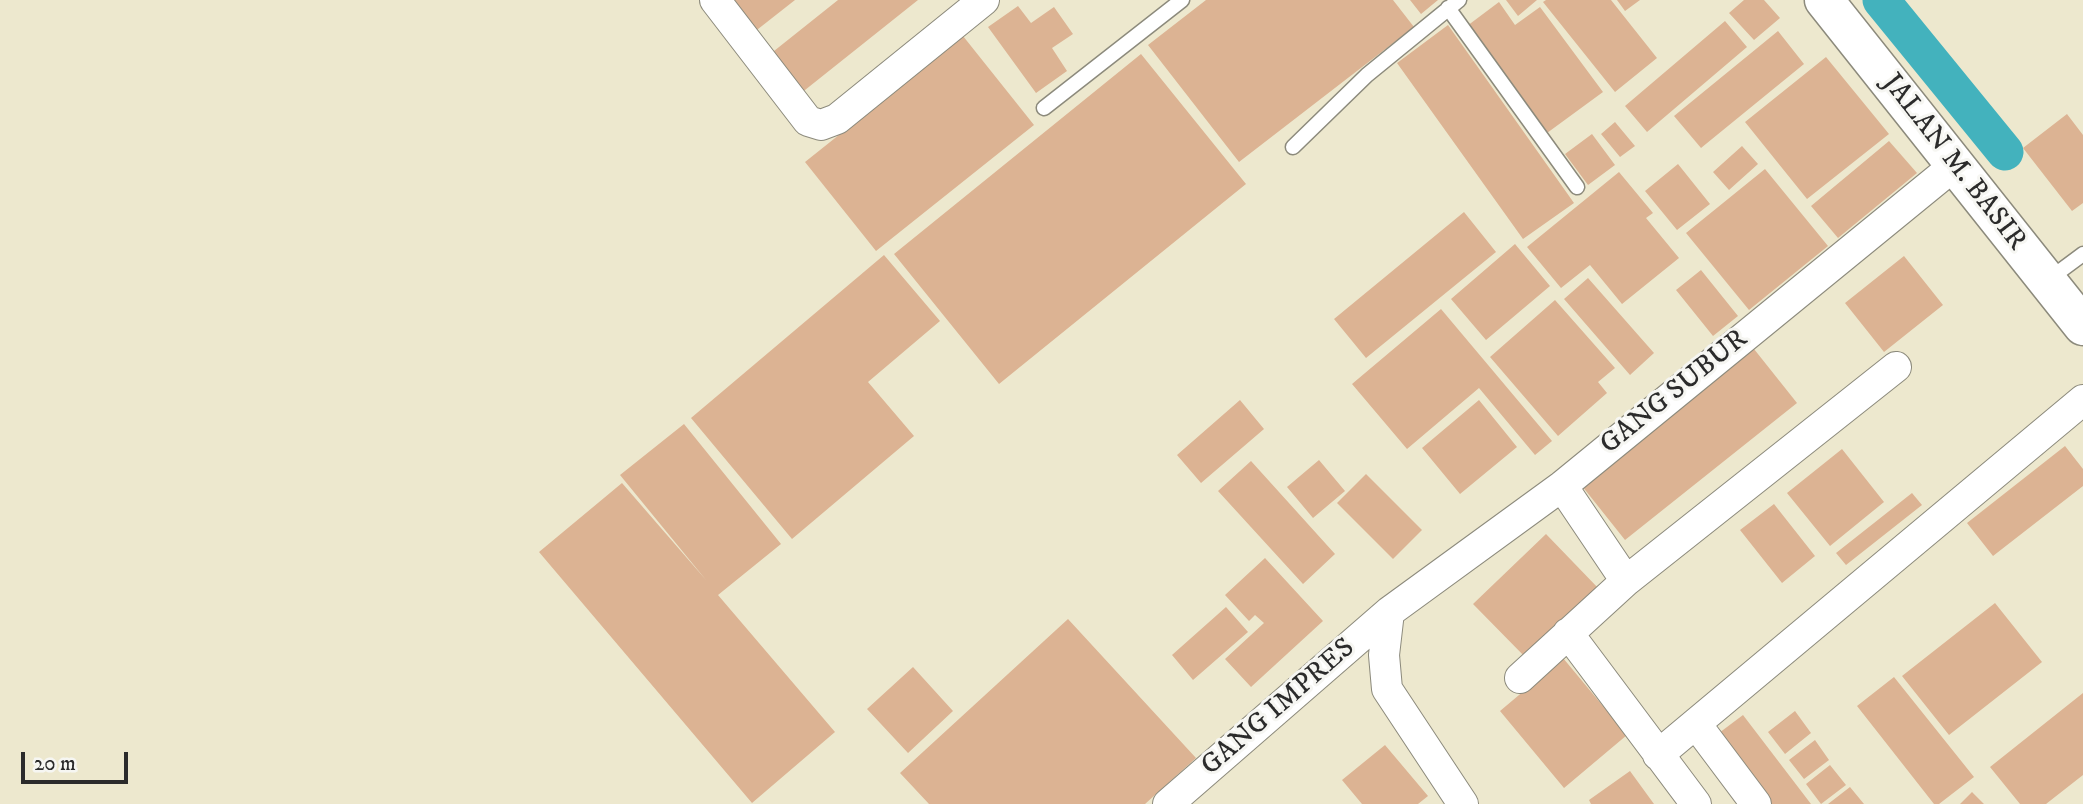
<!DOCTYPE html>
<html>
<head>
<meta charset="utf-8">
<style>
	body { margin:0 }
	#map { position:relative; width:2083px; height:804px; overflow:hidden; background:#ede8ce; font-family:"IM FELL DW Pica",serif }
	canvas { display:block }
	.scale { position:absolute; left:21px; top:752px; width:107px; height:32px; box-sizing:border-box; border:4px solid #2b2b2b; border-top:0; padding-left:9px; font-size:21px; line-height:24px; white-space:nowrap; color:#2b2b2b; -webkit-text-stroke:5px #f6f6f2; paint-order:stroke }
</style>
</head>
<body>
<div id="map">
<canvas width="2083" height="804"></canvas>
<div class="scale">20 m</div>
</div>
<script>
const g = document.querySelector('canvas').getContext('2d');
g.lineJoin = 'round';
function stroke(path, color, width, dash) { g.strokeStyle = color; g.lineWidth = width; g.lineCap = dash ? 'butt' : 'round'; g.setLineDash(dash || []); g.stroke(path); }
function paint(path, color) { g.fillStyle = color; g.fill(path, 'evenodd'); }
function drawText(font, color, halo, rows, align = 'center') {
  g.font = font + ' "IM FELL DW Pica",serif'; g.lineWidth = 6; g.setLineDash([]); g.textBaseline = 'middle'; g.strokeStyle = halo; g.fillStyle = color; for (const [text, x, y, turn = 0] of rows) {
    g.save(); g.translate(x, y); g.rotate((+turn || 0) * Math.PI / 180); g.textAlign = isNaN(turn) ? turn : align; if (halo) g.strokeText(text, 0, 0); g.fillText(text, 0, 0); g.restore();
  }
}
const canal = new Path2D(`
	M1881,0L2005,152`);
const building = new Path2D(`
	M726,0H795L753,33Z
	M838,0H918L800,94L769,55Z
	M1206,0H1393L1414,27L1239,162L1148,45Z
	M1410,0H1438L1421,14Z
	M1506,0H1537L1518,16Z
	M1546,0H1611L1657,58L1615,92L1543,2Z
	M1617,0H1640L1625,11Z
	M1744,0H1764L1780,18L1754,40L1729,13Z
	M1499,2L1515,25L1540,7L1603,92L1547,133L1467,26Z
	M1018,6L1031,23L1054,7L1073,34L1052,48L1067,71L1036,93L988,27Z
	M1725,21L1747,47L1647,132L1625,106Z
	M1448,25L1574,203L1523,239L1397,63Z
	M1778,31L1804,64L1701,148L1674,116Z
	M963,36L1034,125L876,251L805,162Z
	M1141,54L1246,184L999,384L894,254Z
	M1826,57L1889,134L1807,199L1745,122Z
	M2067,114L2083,135V203L2072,211L2023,148Z
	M1615,122L1635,146L1620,157L1601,134Z
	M1592,134L1615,165L1588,185L1565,154Z
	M1889,141L1917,173L1838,238L1811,206Z
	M1742,146L1758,164L1729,190L1713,172Z
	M1678,164L1710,204L1677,230L1645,191Z
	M1765,169L1828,246L1749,310L1686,233Z
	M1619,172L1653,213L1646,218L1679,258L1622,304L1590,265L1561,288L1527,247Z
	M1464,212L1496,252L1366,358L1334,319Z
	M1515,244L1550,286L1486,340L1451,299Z
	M884,255L940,321L868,382L914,436L792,539L691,418Z
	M1904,256L1943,305L1884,352L1845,303Z
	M1701,270L1738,316L1713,336L1676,290Z
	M1588,278L1654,353L1630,375L1564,299Z
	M1555,300L1615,368L1598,382L1607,393L1558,436L1490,357Z
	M1441,309L1552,441L1535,455L1479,388L1407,449L1352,384Z
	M1754,349L1797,403L1625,540L1582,486Z
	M1240,400L1264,429L1201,483L1177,455Z
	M1479,400L1517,447L1460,494L1422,448Z
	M684,424L781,544L718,595L835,732L752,803L539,552L622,483L706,580L620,475Z
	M2065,446L2083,469V486L1993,556L1967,523Z
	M1842,449L1884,502L1830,546L1787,493Z
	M1319,460L1345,491L1313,518L1287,487Z
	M1251,461L1335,554L1303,584L1218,491Z
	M1366,474L1422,530L1393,559L1337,503Z
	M1912,493L1922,505L1846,565L1836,553Z
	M1774,504L1815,556L1782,583L1740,530Z
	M1546,534L1600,590L1528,660L1473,604Z
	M1265,558L1323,621L1251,687L1225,659L1264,623L1255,615L1249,621L1225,595Z
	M1995,603L2042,662L1949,735L1902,676Z
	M1226,607L1248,632L1193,680L1172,655Z
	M1068,619L1196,758L1145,804H929L900,773Z
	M1563,658L1627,735L1564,788L1500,711Z
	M913,667L953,711L908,753L867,709Z
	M1894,677L1974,777L1939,804H1934L1857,706Z
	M2083,693V775L2046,804H2020L1990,767Z
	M1795,711L1811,733L1785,754L1768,732Z
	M1743,715L1811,804H1761L1711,739Z
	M1815,740L1829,760L1804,779L1789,760Z
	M1385,745L1428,796L1418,804H1362L1342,780Z
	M1830,765L1846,785L1821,804L1806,784Z
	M1630,771L1654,804H1591L1589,800Z
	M1850,787L1864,804H1828Z
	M1972,792L1984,804H1960Z`);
const lane = new Path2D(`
	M1448,8L1577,187
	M1044,108L1182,0
	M1293,147L1367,75L1459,0
	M2048,280L2083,254`);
const street = new Path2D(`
	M715,0L808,121L821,125L837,119L984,0
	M1626,581L1896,367
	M1389,612L1384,655L1387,689L1463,804
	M1568,633L1696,804
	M1520,678L1626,581L1562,486
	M1696,724L1756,804
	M1658,755L2083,400
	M1168,804L1389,612L1562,486L1955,165`);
const secondary = new Path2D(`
	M1824,0L2083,326`);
const streetNames = [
	["JALAN M. BASIR",1953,163,52],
	["GANG SUBUR",1675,393,-39],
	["GANG IMPRES",1279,708,-41]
];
stroke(canal, '#43b2bd', 37);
paint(building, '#dcb393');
stroke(lane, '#8c8a7c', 17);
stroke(street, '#8c8a7c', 32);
stroke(secondary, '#8c8a7c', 41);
stroke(lane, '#fff', 14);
stroke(street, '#fff', 30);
stroke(secondary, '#fff', 38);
drawText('28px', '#2b2b2b', '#f6f6f2', streetNames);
</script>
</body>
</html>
